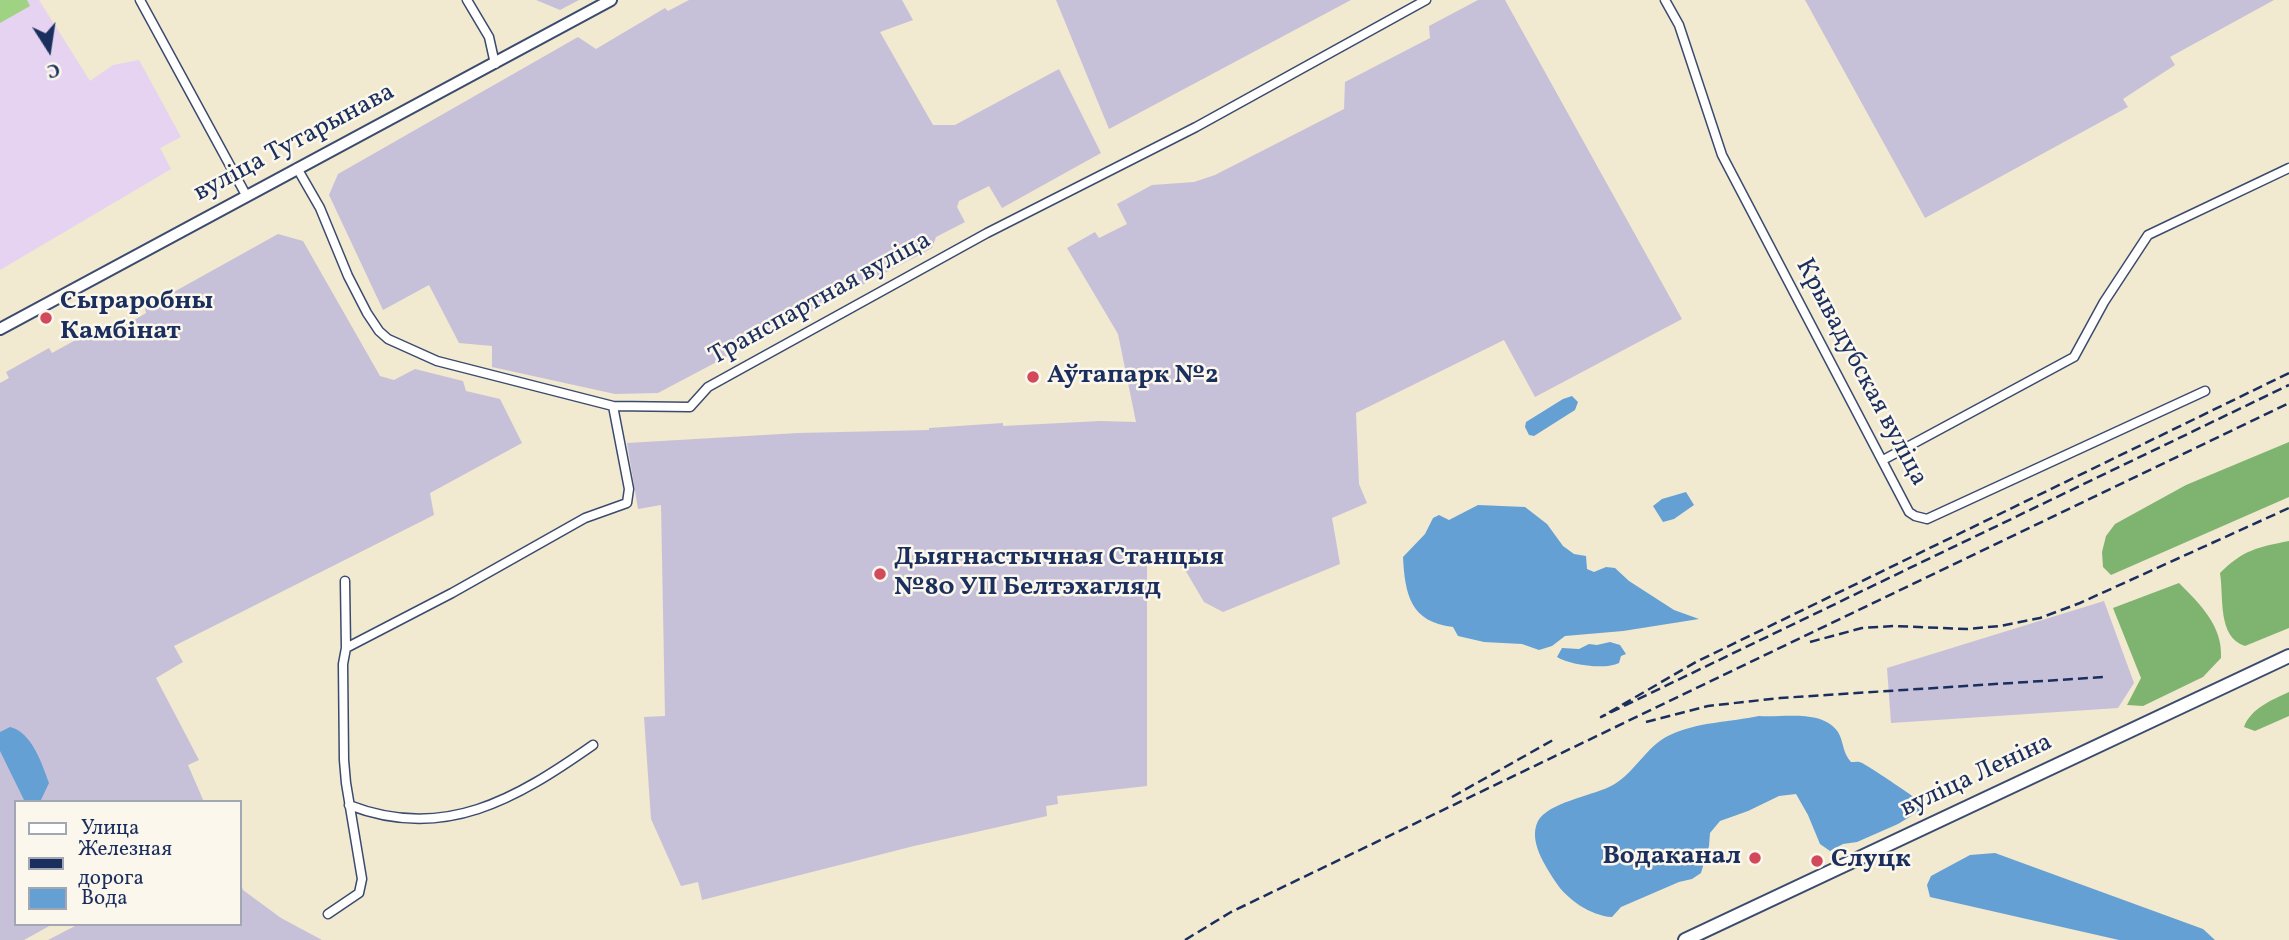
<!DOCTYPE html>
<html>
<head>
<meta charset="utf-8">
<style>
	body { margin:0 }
	#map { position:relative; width:2289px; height:940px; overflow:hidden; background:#f1e9d0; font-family:Vollkorn,serif }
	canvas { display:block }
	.legend { position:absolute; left:14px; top:800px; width:228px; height:126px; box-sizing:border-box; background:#fbf7ec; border:2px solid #a1a7b3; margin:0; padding:9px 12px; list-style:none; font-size:21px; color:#1b2f5e }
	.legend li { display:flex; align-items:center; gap:14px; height:35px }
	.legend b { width:35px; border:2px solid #a1a7b3 }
	.north { position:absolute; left:14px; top:14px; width:70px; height:70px; -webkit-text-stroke:5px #fbf7ec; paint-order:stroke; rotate:168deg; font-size:19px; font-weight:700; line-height:28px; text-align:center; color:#1b2f5e }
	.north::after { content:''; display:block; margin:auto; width:24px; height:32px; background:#1b2f5e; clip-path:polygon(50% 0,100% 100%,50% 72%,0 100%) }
</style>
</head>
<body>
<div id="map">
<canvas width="2289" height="940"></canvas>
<ul class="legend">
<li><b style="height:9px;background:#fff"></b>Улица</li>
<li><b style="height:9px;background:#1b2f5e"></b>Железная дорога</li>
<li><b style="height:19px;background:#64a0d4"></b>Вода</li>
</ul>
<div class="north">С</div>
</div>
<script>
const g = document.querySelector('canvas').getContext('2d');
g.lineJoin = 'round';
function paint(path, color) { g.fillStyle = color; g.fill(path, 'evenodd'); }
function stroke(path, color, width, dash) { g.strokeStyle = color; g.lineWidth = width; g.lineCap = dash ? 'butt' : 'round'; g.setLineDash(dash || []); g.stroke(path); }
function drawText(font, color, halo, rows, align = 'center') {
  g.font = font + ' Vollkorn,serif'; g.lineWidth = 5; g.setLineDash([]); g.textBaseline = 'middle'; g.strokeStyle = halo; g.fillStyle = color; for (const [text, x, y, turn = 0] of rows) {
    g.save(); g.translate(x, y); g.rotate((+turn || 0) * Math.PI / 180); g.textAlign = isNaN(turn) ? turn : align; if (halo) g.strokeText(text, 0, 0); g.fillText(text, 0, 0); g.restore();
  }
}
const built = new Path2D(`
	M0,0H39L90,81L113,65L139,60L181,137L160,148L171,169L0,270Z`);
const industrial = new Path2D(`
	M536,0H579L560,10Z
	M689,0H902L913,20L880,32L933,125H955L1059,69L1101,153L1002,208L989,186L959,201L957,207L965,222L936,237L932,248L658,393L615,394L492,367V346L459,343L429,285L383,310L329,195L338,174L578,37L596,49L665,8L668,11Z
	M1056,0H1351L1109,129Z
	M1478,0H1505L1682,319L1535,397L1504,340L1356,413L1359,484L1367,503L1332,518L1340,564L1223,612L1204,602L1184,568L1147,558V786L1057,796L1058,804L1046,806L1047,816L914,846L702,900L698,882L681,886L651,819L644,717L665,716L661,505L638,509L627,443L798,433L929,430V428L1003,423V426L1100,421L1136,422L1118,334L1067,248L1095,232L1099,238L1127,224L1117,204L1152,185L1194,182L1215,175L1344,109L1345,82L1430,38L1429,26Z
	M1805,0H2274L2170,57L2175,65L2123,99L2128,107L1925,218Z
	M278,234L303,241L380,376L394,380L415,369L463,381L466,391L500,399L522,443L430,493L434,515L174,646L183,662L156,678L199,760L188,765L204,802H16V924H53L24,940H0V383L9,378L6,372L49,348L52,353L92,331L97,339L131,322L146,313L145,308Z
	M2104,601L2134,683L2118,708L1891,723L1887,668Z
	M240,882L243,890L281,918L322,940H48L75,926L74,924H240Z`);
const green = new Path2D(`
	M0,0H27L30,6L0,23Z`);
const forest = new Path2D(`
	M2289,442V497L2111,575L2103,567L2102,552L2106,536L2115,524L2186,485Z
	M2289,541V628L2245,646C2217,637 2224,597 2220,573C2243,550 2258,547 2289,541Z
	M2179,583C2200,604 2223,626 2221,658L2203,677L2143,706L2127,705L2141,678L2113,608Z
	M2289,692V716L2255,731L2244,727C2251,708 2272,700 2289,692Z`);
const water = new Path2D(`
	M1572,396L1578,402L1575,410L1534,436L1529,435L1525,427L1526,422L1563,399Z
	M1686,492L1694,505L1674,519L1663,522L1653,506L1662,499Z
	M1478,505L1525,507L1547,524L1563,546L1574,554L1586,556L1587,569L1594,572L1606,567L1615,568L1629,581L1674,610L1699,619L1623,631L1565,636L1552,646L1539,650L1522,644L1484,642L1458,636L1453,627C1410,622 1405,594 1403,557L1425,534L1433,518L1439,515L1449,520Z
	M1610,642L1620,645L1626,654L1621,656L1619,663C1605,670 1570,665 1557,657L1562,648L1579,649L1589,644L1597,645Z
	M1759,716C1783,718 1822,709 1838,732C1844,742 1842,752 1851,762C1855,762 1859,761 1862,763C1867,765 1921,801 1923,804L1921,810L1898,824L1857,842L1843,844L1830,851L1820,844L1808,815L1796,794L1779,796L1748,811L1720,821L1710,833L1709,846L1701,873L1692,879L1679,882L1621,907L1612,917C1591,916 1566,899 1555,881C1545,865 1528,841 1538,821C1548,803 1590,796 1609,787C1634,776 1645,746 1670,735C1697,722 1731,722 1759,716Z
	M10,727C32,732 42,764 49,783L40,802H25L0,751V732Z
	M1995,853L2203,929L2215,940H2119L1930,897L1927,885L1931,876L1970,855Z`);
const minor = new Path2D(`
	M140,0L246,195
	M467,0L489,37L495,64
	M1665,0L1679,25L1722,155L1909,512L1915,516L1927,519L2205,391
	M297,168L320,208L348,276L367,313L379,331L388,339L437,361L613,406L690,407L708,387L987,233L1196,127L1426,0
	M1883,460L2074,357L2104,302L2148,235L2289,168
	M346,648L452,593L585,518L627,503L629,489L613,406
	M349,805C444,842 516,799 593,745
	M328,914L359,893L362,879L346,783L344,760L343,664L346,648L345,581`);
const tertiary = new Path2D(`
	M0,329L611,0`);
const secondary = new Path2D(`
	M1685,940L2289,656`);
const rail = new Path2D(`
	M2289,373L1696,662L1601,717L2289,385
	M1810,642L1862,628L1894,626L1967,629L2000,626L2040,618L2080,603L2289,508
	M1646,722L1708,706L1780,698L2104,677
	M1452,797L1553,740
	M1185,940L1231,912L2289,403`);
const markers = [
	[46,318,7,"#d1495b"],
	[1033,377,7,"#d1495b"],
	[880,574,7,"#d1495b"],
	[1755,858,7,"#d1495b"],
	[1817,861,7,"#d1495b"]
];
const streetNames = [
	["вуліца Тутарынава",295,144,-28],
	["Транспартная вуліца",821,300,-29],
	["Крывадубская вуліца",1860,373,62],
	["вуліца Леніна",1977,777,-25]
];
const poiNames = [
	["Сыраробны",60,303],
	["Камбінат",60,333],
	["Аўтапарк №2",1047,377],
	["Дыягнастычная Станцыя",894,559],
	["№80 УП Белтэхагляд",894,589],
	["Водаканал",1741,858,"right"],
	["Слуцк",1831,861]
];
paint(built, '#e5d3f1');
paint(industrial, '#c7c0d9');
paint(green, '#9fd282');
paint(forest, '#7fb470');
paint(water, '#64a0d4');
stroke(minor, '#3b4b6f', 11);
stroke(tertiary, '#3b4b6f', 14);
stroke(secondary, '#3b4b6f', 16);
stroke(minor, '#fff', 8);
stroke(tertiary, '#fff', 10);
stroke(secondary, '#fff', 12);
stroke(rail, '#1b2f5e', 2.5, [10, 5]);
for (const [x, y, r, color] of markers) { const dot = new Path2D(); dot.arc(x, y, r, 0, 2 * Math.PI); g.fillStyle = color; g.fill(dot); stroke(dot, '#fbf7ec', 2.5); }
drawText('26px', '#1b2f5e', '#fbf7ec', streetNames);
drawText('bold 26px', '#1b2f5e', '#fbf7ec', poiNames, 'left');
</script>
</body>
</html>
